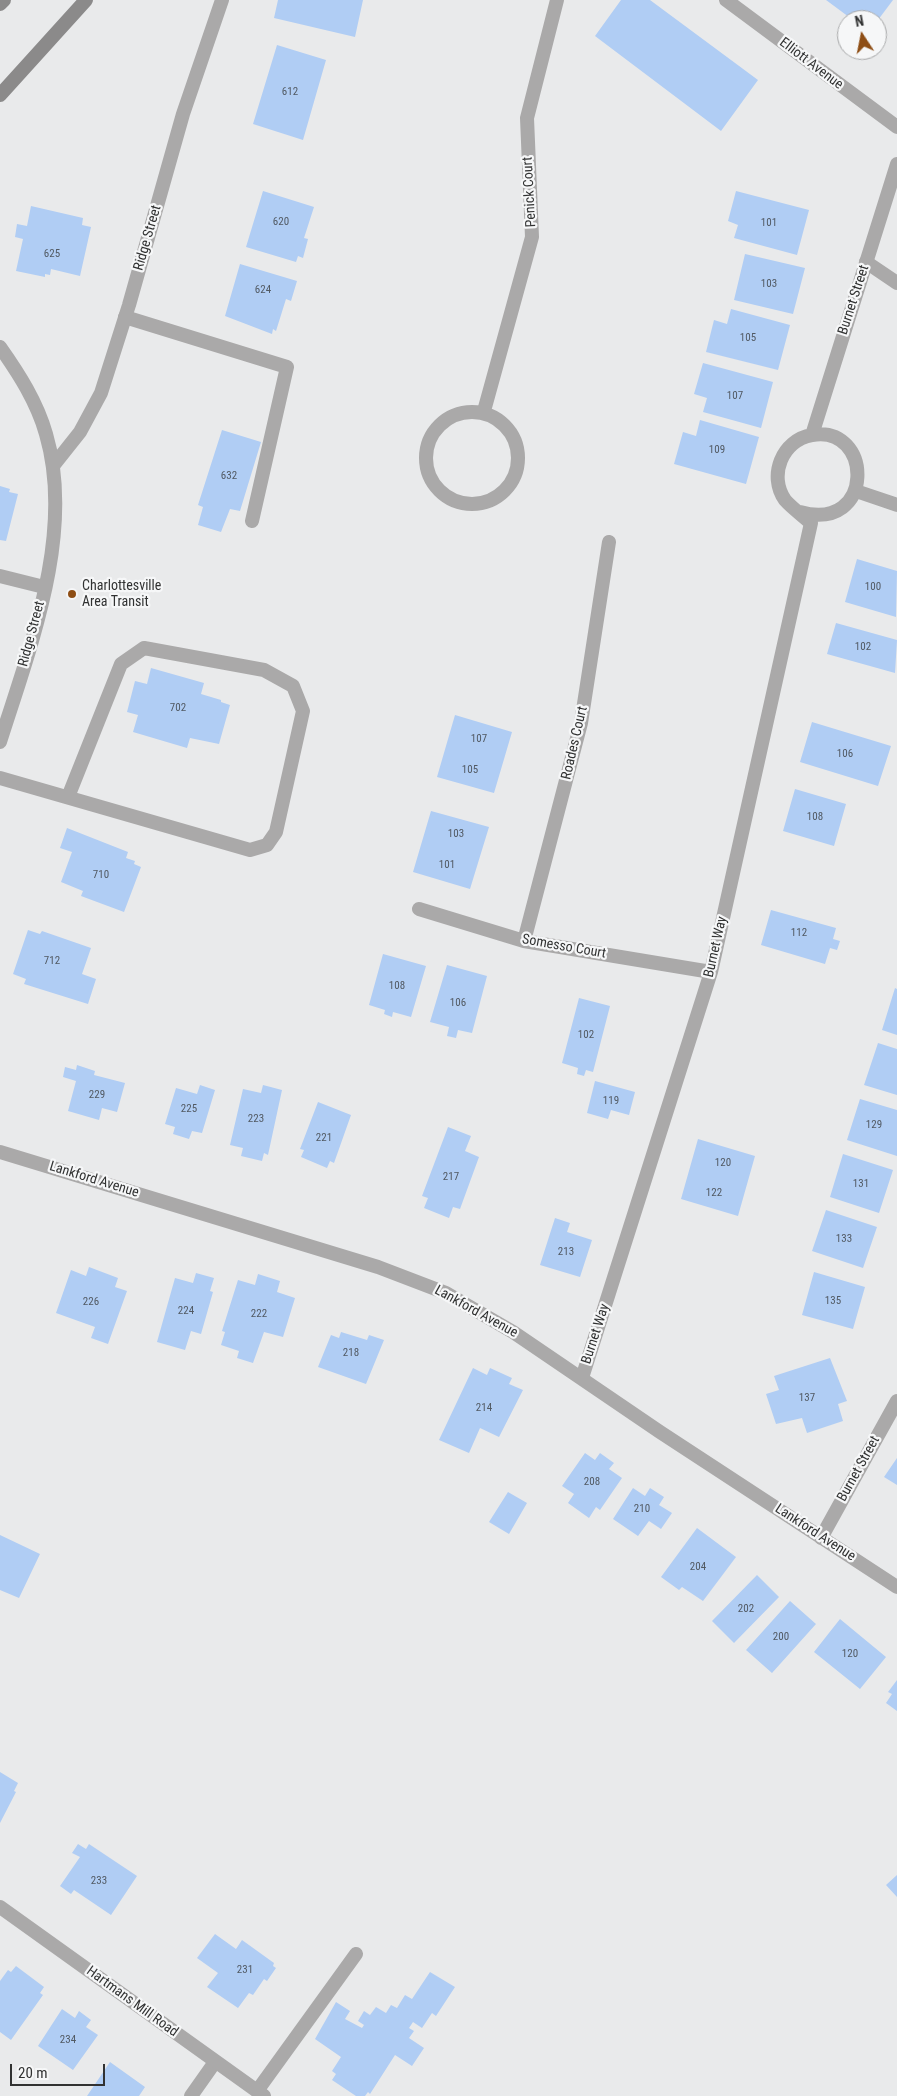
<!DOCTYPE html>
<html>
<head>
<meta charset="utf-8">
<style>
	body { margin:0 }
	#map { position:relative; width:897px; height:2096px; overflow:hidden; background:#e9eaeb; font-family:"Roboto Condensed",sans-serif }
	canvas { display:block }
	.north { position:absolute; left:837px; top:10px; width:50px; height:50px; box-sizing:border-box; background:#f6f7f8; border:1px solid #a7a8a9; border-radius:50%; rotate:349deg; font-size:14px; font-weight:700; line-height:20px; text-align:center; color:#313232 }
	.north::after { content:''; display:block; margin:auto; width:18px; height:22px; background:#8e4e15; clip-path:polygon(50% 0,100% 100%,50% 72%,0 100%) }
	.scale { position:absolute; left:10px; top:2064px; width:95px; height:22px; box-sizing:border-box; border:2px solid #313232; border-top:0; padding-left:6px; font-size:15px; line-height:18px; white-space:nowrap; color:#313232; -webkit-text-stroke:4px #f6f7f8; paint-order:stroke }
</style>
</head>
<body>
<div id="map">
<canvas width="897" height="2096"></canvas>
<div class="north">N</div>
<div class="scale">20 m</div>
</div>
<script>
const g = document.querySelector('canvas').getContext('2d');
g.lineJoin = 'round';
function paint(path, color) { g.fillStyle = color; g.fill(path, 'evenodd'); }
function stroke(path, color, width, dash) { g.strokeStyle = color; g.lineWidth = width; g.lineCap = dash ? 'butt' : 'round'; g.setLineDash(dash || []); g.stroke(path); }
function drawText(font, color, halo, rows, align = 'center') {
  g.font = font + ' "Roboto Condensed",sans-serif'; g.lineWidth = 4.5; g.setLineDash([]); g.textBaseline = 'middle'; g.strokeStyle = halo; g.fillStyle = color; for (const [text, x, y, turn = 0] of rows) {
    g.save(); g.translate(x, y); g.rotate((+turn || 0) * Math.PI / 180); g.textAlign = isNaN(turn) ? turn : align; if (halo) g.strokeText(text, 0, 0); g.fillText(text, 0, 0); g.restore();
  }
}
const building = new Path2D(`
	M278,0H363L355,37L274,18Z
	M621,0H650L758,80L721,131L595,36Z
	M826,0H893L878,20H853Z
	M277,45L326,60L303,140L253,124Z
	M263,191L314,207L304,238L308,239L303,258L298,256L296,262L246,247Z
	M736,191L809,210L797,255L734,238L738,225L728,221Z
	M31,206L83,218L82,225L91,227L80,276L51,269L50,275L45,274V277L16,271L23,239L15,237L17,224L27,226Z
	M745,254L805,268L793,314L734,300Z
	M240,264L297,281L291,301L286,299L276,331L273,329L272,334L225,316Z
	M731,309L790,325L778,370L706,352L714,320L727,324Z
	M703,363L773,382L761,428L703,412L707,398L694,394Z
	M700,420L759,437L746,484L674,464L683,432L696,436Z
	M222,430L261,442L240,511L230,509L221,532L198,525L203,507L198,505Z
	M0,486L10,489L9,492L18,494L6,541L0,540Z
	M857,559L897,571L896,617L845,602Z
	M836,623L897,640L895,673L827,654Z
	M151,668L204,683L201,694L221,700V702L230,705L219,744L190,738L187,748L133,732L138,715L127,712L135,681L147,684Z
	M455,715L512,732L494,793L437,777Z
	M812,722L891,746L878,786L800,762Z
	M795,789L846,804L834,846L783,831Z
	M431,811L489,827L470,889L413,872Z
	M67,828L128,852L126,858L135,861L134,864L141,867L124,912L81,896L83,891L61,882L72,852L60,848Z
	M771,910L836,928L833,939L840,941L837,950L830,948L825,964L761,945Z
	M28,930L40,934L42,931L91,948L82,974L96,979L88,1004L24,984L26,979L13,974Z
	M383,954L426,966L411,1017L393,1012L392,1017L384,1014L385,1010L369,1005Z
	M447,965L487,976L472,1033L458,1030L456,1038L447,1036L449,1027L430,1022Z
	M895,988L897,989V1035L882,1030Z
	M579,998L610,1006L593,1072L586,1070L584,1076L577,1074L578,1068L562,1063Z
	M878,1043L897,1049V1095L864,1085Z
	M77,1065L95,1071L94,1075L125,1083L117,1112L102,1108L99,1120L68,1111L76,1081L63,1077L65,1067L76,1070Z
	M595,1081L635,1092L629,1115L611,1110L608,1119L587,1113Z
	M200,1085L215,1090L202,1133L192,1131L189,1139L173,1134L175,1127L165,1124L176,1088L197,1094Z
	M263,1085L282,1090L268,1155L264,1153L262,1161L241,1156L243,1148L230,1145L243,1089L261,1093Z
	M860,1099L897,1110V1156L847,1140Z
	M318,1102L351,1115L334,1163L330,1161L327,1168L301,1157L304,1150L300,1149Z
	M448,1127L471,1136L465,1151L479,1157L460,1209L453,1207L449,1218L424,1208L428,1198L422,1196Z
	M698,1139L755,1156L738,1216L681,1199Z
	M843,1154L893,1170L879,1213L830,1197Z
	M826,1210L877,1227L863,1268L812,1251Z
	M555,1218L570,1223L567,1232L592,1240L580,1277L540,1265Z
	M89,1267L118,1278L115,1287L127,1291L108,1344L91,1338L95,1327L56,1313L71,1270L86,1276Z
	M814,1272L865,1287L853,1329L802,1315Z
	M196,1273L214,1278L210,1291L213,1292L201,1334L191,1331L185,1350L157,1342L175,1278L193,1283Z
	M258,1274L280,1281L277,1292L295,1298L283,1337L264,1332L253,1363L237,1358L239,1351L221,1345L225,1332L222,1331L238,1280L255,1285Z
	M341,1332L367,1340L369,1335L384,1340L366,1384L318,1367L331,1335L339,1338Z
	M830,1358L847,1401L838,1404L843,1421L807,1433L802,1418L776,1424L766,1394L779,1390L774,1376Z
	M473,1368L487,1375L490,1368L512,1378L509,1384L523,1390L499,1437L480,1428L469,1453L439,1440Z
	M585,1453L595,1460L600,1453L614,1463L609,1469L622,1478L600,1510L596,1507L589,1518L568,1503L574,1494L562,1486Z
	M897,1458V1485L884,1477Z
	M633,1488L645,1496L650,1488L664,1497L659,1505L672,1513L661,1529L649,1521L638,1536L613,1519Z
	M508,1492L527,1503L509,1534L489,1522Z
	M697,1528L736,1557L703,1601L682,1587L679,1590L661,1577Z
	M0,1535L40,1554L19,1598L0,1590Z
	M757,1575L779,1597L734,1643L712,1621Z
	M790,1601L816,1624L772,1673L746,1650Z
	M840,1619L886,1657L860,1689L814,1652Z
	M897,1680V1711L886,1703L892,1694L888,1692Z
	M0,1772L18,1783L14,1791L16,1792L0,1823Z
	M78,1844L86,1849L89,1844L137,1876L111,1915L74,1890L71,1894L60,1886L80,1857L72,1853Z
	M897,1875V1897L886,1885Z
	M215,1934L236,1949L242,1940L274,1963L273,1966L276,1968L267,1981L264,1979L253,1995L249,1993L238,2008L207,1987L218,1973L197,1958Z
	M16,1966L44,1987L40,1993L43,1995L11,2040L0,2032V1981L8,1970L11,1972Z
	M430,1972L455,1987L436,2016L432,2013L422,2028L413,2022L409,2028L414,2031L409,2038L424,2048L412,2066L395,2055L370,2094L368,2092L365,2096H356L332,2080L336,2074L332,2071L341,2057L315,2039L336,2002L350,2011L345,2019L362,2028L364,2025L358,2021L364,2011L370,2015L376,2007L386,2013L391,2005L397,2008L405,1995L412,1999Z
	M62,2009L75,2018L79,2011L91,2020L86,2027L98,2035L73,2070L38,2046Z
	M110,2062L145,2087L139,2096H87Z`);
const service = new Path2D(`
	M866,262L897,283
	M125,317L287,367L252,521
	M0,778L250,850L267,845L276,832L303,711L293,686L264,670L144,648L121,664L68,797
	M257,2091L356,1954
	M191,2096L215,2062`);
const minor = new Path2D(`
	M0,347C19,374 37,402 46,434C75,533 30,647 0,742
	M484,411L532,237L527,118L557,0
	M426 458a46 46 0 1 1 92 0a46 46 0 1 1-92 0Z
	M812,435L897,164
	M53,466L80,432L101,393L129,305L183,114L222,0
	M856,491L897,505
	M0,576L44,587
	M419,909L524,941L711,972
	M524,941L581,723L609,542
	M0,1152L378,1267L446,1293L513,1332L660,1432L897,1587
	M582,1378L711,972L811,523C803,516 792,508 785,500C768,476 782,440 812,435C873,424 876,533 800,512
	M821,1538L897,1401
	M0,1907L264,2096`);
const tertiary = new Path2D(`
	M726,0L897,127`);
const secondary = new Path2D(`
	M0,4L4,0
	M0,95L86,0`);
const markers = [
	[72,594,5,"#8e4e15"]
];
const numberNames = [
	["612",290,92],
	["620",281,222],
	["101",769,223],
	["625",52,254],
	["103",769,284],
	["624",263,290],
	["105",748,338],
	["107",735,396],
	["109",717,450],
	["632",229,476],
	["100",873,587],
	["102",863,647],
	["702",178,708],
	["107",479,739],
	["106",845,754],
	["105",470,770],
	["108",815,817],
	["103",456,834],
	["101",447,865],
	["710",101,875],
	["112",799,933],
	["712",52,961],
	["108",397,986],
	["106",458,1003],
	["102",586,1035],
	["229",97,1095],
	["119",611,1101],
	["225",189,1109],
	["223",256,1119],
	["129",874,1125],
	["221",324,1138],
	["120",723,1163],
	["217",451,1177],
	["131",861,1184],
	["122",714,1193],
	["133",844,1239],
	["213",566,1252],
	["135",833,1301],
	["226",91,1302],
	["224",186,1311],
	["222",259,1314],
	["218",351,1353],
	["137",807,1398],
	["214",484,1408],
	["208",592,1482],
	["210",642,1509],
	["204",698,1567],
	["202",746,1609],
	["200",781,1637],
	["120",850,1654],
	["233",99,1881],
	["231",245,1970],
	["234",68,2040]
];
const streetNames = [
	["Elliott Avenue",811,64,37],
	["Penick Court",530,192,-93],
	["Ridge Street",148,238,-74],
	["Burnet Street",854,300,-72],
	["Ridge Street",32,634,-75],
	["Roades Court",575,743,-77],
	["Somesso Court",564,947,10],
	["Burnet Way",716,947,-77],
	["Lankford Avenue",94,1180,17],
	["Lankford Avenue",476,1312,29],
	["Burnet Way",596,1334,-72],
	["Burnet Street",859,1469,-61],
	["Lankford Avenue",815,1533,33],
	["Hartmans Mill Road",132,2002,36]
];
const poiNames = [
	["Charlottesville",82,586],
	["Area Transit",82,602]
];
paint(building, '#b0cdf4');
stroke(service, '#aaa9a9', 14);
stroke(minor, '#aaa9a9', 14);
stroke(tertiary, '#aaa9a9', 14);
stroke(secondary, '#8b8a8a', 14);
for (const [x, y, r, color] of markers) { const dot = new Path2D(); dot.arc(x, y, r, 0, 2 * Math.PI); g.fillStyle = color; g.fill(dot); stroke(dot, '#f6f7f8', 2); }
drawText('11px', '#515962', null, numberNames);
drawText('14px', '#313232', '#f6f7f8', streetNames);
drawText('14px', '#313232', '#f6f7f8', poiNames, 'left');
</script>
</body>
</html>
